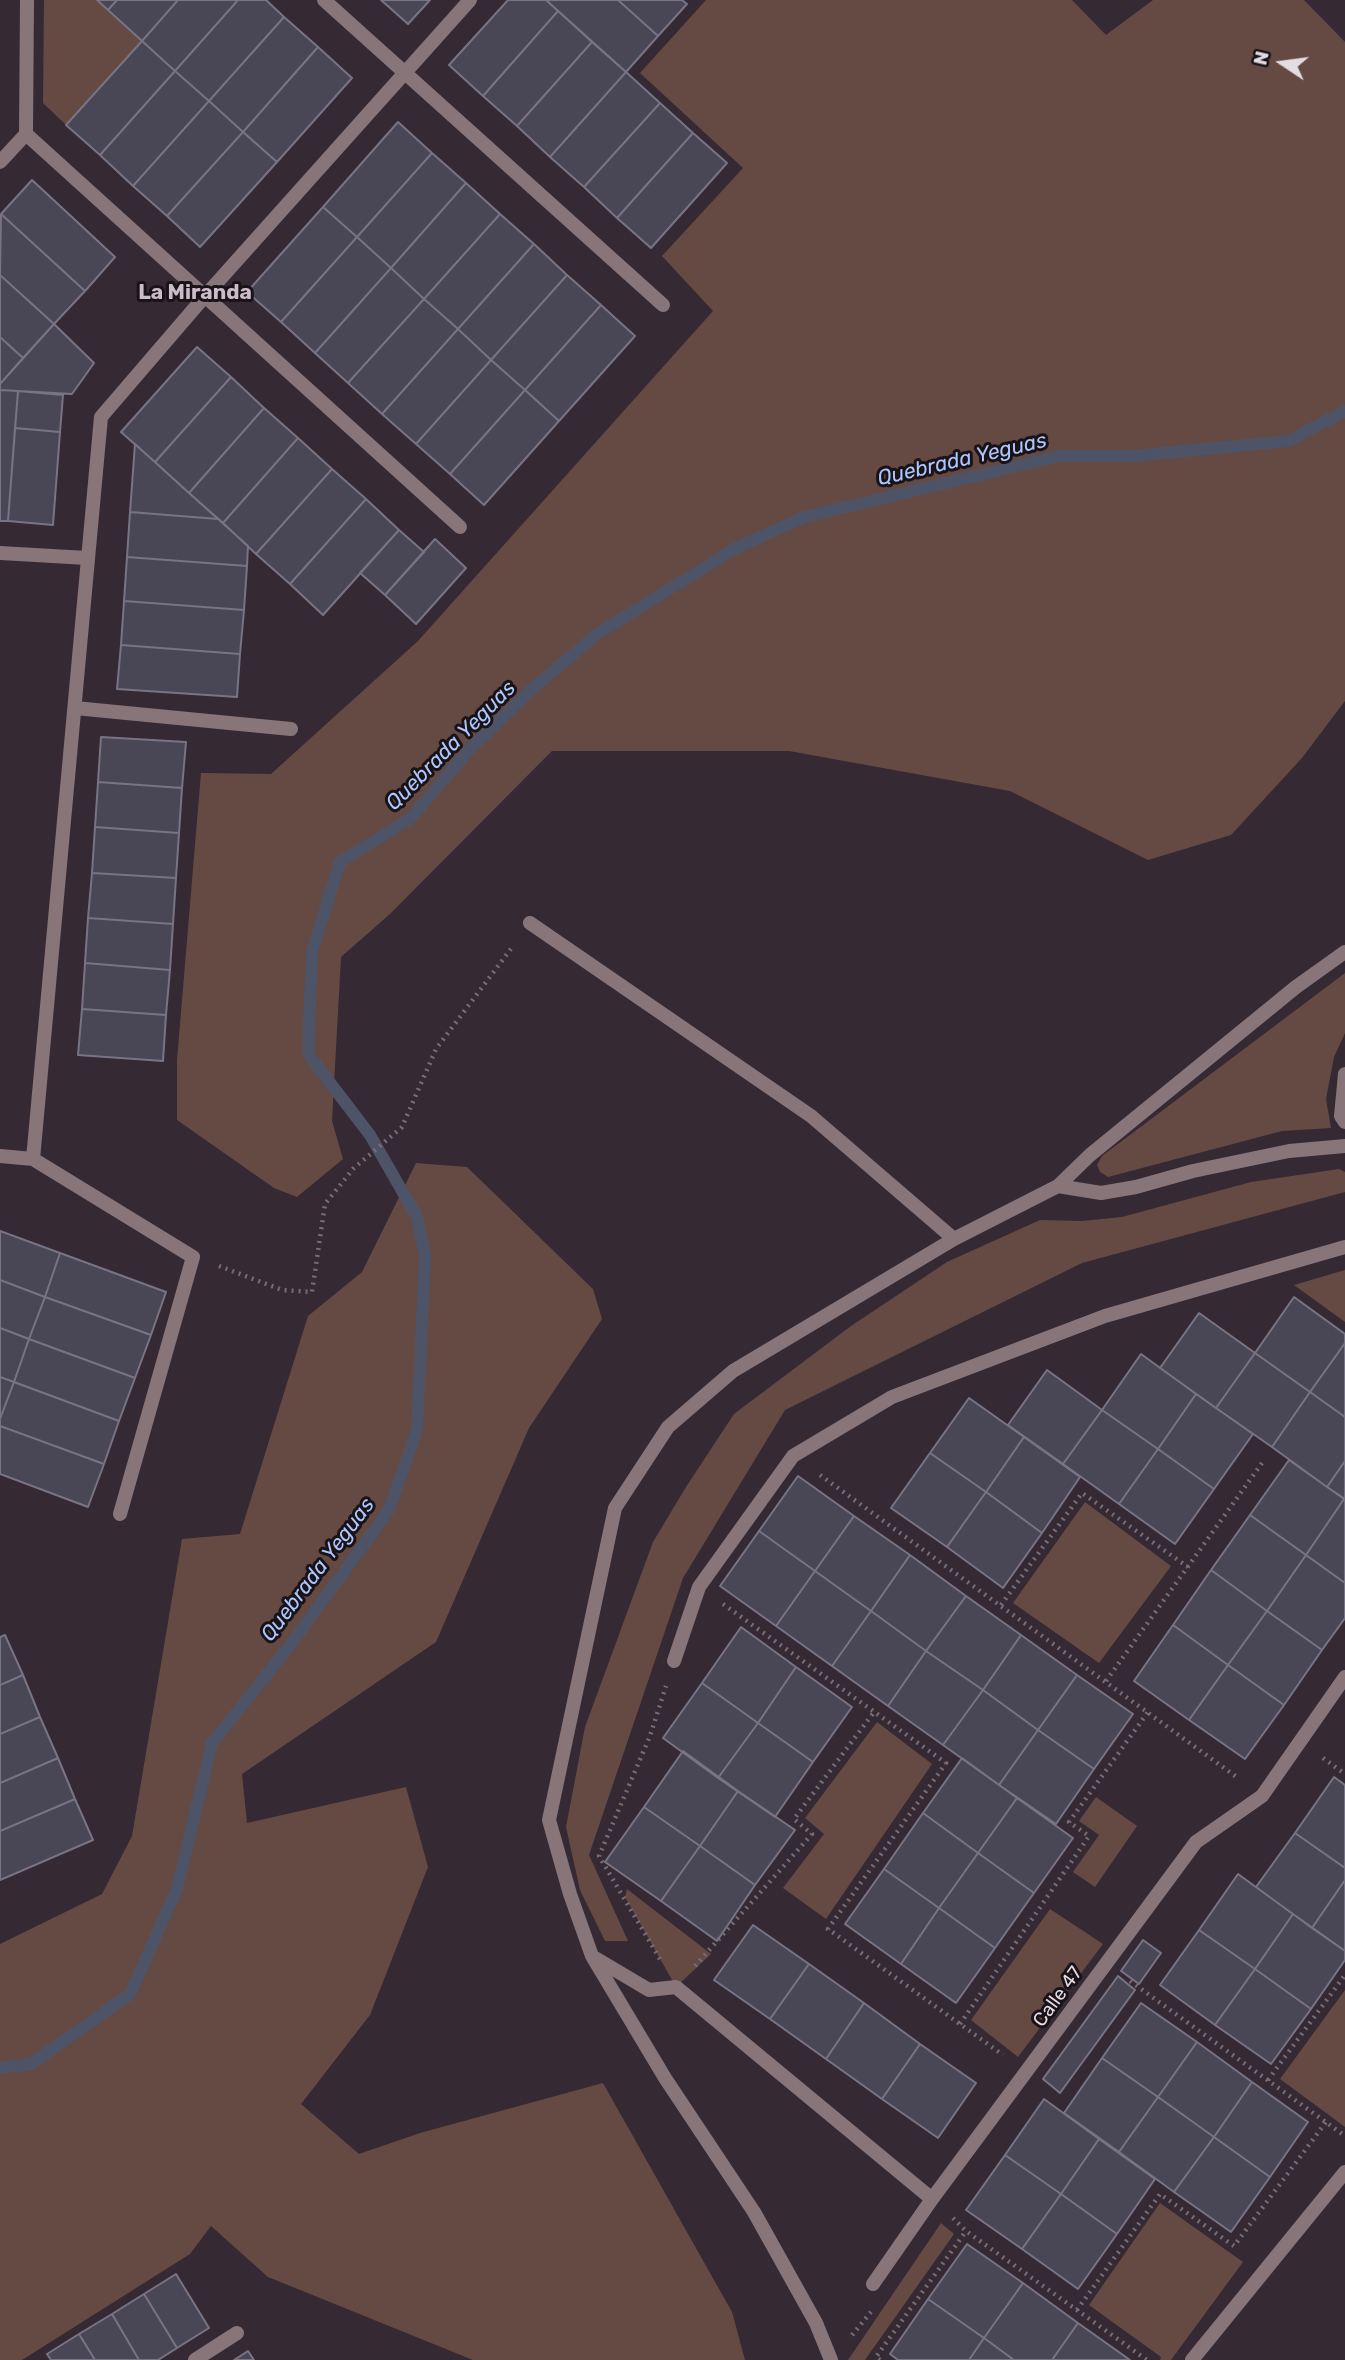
<!DOCTYPE html>
<html>
<head>
<meta charset="utf-8">
<style>
	body { margin:0 }
	#map { position:relative; width:1345px; height:2360px; overflow:hidden; background:#352934; font-family:Rubik,sans-serif }
	canvas { display:block }
	.north { position:absolute; left:1247px; top:28px; width:70px; height:70px; -webkit-text-stroke:5px #191318; paint-order:stroke; rotate:283deg; font-size:19px; font-weight:700; line-height:28px; text-align:center; color:#e4dce3 }
	.north::after { content:''; display:block; margin:auto; width:24px; height:32px; background:#e4dce3; clip-path:polygon(50% 0,100% 100%,50% 72%,0 100%) }
</style>
</head>
<body>
<div id="map">
<canvas width="1345" height="2360"></canvas>
<div class="north">N</div>
</div>
<script>
const g = document.querySelector('canvas').getContext('2d');
g.lineJoin = 'round';
function paint(path, color) { g.fillStyle = color; g.fill(path, 'evenodd'); }
function stroke(path, color, width, dash) { g.strokeStyle = color; g.lineWidth = width; g.lineCap = dash ? 'butt' : 'round'; g.setLineDash(dash || []); g.stroke(path); }
function drawText(font, color, halo, rows, align = 'center') {
  g.font = font + ' Rubik,sans-serif'; g.lineWidth = 6; g.setLineDash([]); g.textBaseline = 'middle'; g.strokeStyle = halo; g.fillStyle = color; for (const [text, x, y, turn = 0] of rows) {
    g.save(); g.translate(x, y); g.rotate((+turn || 0) * Math.PI / 180); g.textAlign = isNaN(turn) ? turn : align; if (halo) g.strokeText(text, 0, 0); g.fillText(text, 0, 0); g.restore();
  }
}
const green = new Path2D(`
	M44,0H97L142,41L66,125L43,103Z
	M706,0H1072L1106,35L1153,0H1304L1345,42V701L1302,758L1231,835L1148,860L1010,791L789,751H552L390,914L341,957L332,1121L343,1159L297,1197L274,1188L177,1120V1060L201,773L271,774L418,641L713,311L662,256L743,168L640,73Z
	M1345,973V1033L1334,1057L1326,1099L1331,1128L1282,1131L1108,1177L1100,1172L1097,1165L1102,1156Z
	M416,1163L467,1167L593,1289L602,1319L529,1428L436,1642L242,1774L247,1823L406,1787L428,1867L370,2015L301,2104L359,2154L420,2133L603,2083L732,2312L745,2360H473L268,2277L211,2226L190,2254L22,2360H0V1944L102,1894L132,1836L182,1539L240,1534L308,1316L362,1272Z
	M1339,1169L1345,1172V1192L1082,1263L785,1410L683,1578L589,1855L628,1941H605L580,1890L566,1827L585,1727L653,1542L686,1487L734,1414L851,1326L947,1262L1040,1220L1082,1221L1122,1217L1251,1182Z
	M1345,1270V1322L1294,1285Z
	M1085,1502L1171,1566L1099,1663L1013,1603Z
	M877,1722L932,1764L826,1919L783,1888L824,1834L805,1818Z
	M1096,1797L1137,1826L1095,1887L1073,1872L1099,1835L1079,1821Z
	M627,1889L711,1954L676,1987L625,1897Z
	M1050,1909L1103,1944L1018,2057L971,2020Z
	M1345,1990V2127L1280,2079Z
	M1160,2203L1243,2262L1171,2360H1160L1161,2357L1089,2305Z
	M941,2223L954,2234L865,2360H848Z`);
const stream = new Path2D(`
	M0,2068L31,2064L130,1994L177,1889L212,1743L291,1644L389,1510L417,1430L425,1256L417,1217L370,1135L308,1054L312,952L340,862L411,818L467,752L533,688L597,634L734,549L804,517L1059,456H1133L1288,441L1345,411`);
const building = new Path2D(`
	M97,0H117L108,10Z
	M117,0H178L142,41L108,10Z
	M178,0H238L175,71L142,41Z
	M238,0H266L284,17L209,101L175,71Z
	M381,0H430L408,24Z
	M508,0H546L558,11L483,96L449,65Z
	M546,0H618L658,36L626,72Z
	M618,0H682L687,4L658,36Z
	M558,11L592,42L517,126L483,96Z
	M284,17L318,47L243,132L209,101Z
	M142,41L175,71L100,155L66,125Z
	M592,42L626,72L550,157L517,126Z
	M318,47L352,78L277,162L243,132Z
	M175,71L209,101L133,186L100,155Z
	M626,72L660,103L584,187L550,157Z
	M209,101L243,132L167,216L133,186Z
	M660,103L693,133L617,218L584,187Z
	M398,122L432,153L357,237L323,207Z
	M243,132L277,162L200,247L167,216Z
	M693,133L727,163L651,248L617,218Z
	M432,153L466,183L391,268L357,237Z
	M32,180L115,257L85,291L1,214Z
	M466,183L500,214L424,299L391,268Z
	M323,207L357,237L281,322L247,292Z
	M1,214L85,291L54,324L0,275Z
	M500,214L534,244L458,329L424,299Z
	M357,237L391,268L315,353L281,322Z
	M534,244L567,275L491,360L458,329Z
	M391,268L424,299L348,383L315,353Z
	M0,275L54,324L23,358L0,337Z
	M567,275L601,305L525,390L491,360Z
	M424,299L458,329L382,414L348,383Z
	M601,305L635,336L559,421L525,390Z
	M54,324L94,363L72,394L0,390V384Z
	M458,329L491,360L416,444L382,414Z
	M0,337L23,358L0,384Z
	M197,347L231,377L155,462L121,432Z
	M491,360L525,390L450,474L416,444Z
	M231,377L264,408L189,493L155,462Z
	M0,390L18,391L8,521H0Z
	M525,390L559,421L484,505L450,474Z
	M18,391L63,395L60,432L15,428Z
	M264,408L298,438L223,523L189,493Z
	M15,428L60,432L53,525L8,521Z
	M298,438L332,469L256,554L223,523Z
	M135,444L189,493L218,519L130,512Z
	M332,469L366,499L290,584L256,554Z
	M366,499L399,530L323,615L290,584Z
	M130,512L218,519L248,546L247,566L127,557Z
	M399,530L424,552L385,595L360,573Z
	M435,539L466,568L416,624L385,595Z
	M127,557L247,566L244,610L124,601Z
	M124,601L244,610L240,654L121,645Z
	M121,645L240,654L237,697L117,689Z
	M101,737L186,742L182,788L98,782Z
	M98,782L182,788L179,833L95,827Z
	M95,827L179,833L176,878L92,873Z
	M92,873L176,878L173,924L88,918Z
	M88,918L173,924L170,970L85,963Z
	M85,963L170,970L166,1015L82,1009Z
	M82,1009L166,1015L163,1061L78,1055Z
	M0,1231L60,1253L45,1297L0,1280Z
	M60,1253L166,1292L151,1335L45,1297Z
	M0,1280L45,1297L29,1339L0,1328Z
	M45,1297L151,1335L135,1378L29,1339Z
	M1294,1297L1345,1334V1343L1310,1392L1255,1353Z
	M1199,1313L1255,1353L1216,1408L1160,1368Z
	M0,1328L29,1339L14,1382L0,1377Z
	M29,1339L135,1378L119,1421L14,1382Z
	M1345,1343V1417L1310,1392Z
	M1255,1353L1310,1392L1272,1447L1216,1408Z
	M1141,1354L1196,1394L1158,1449L1102,1410Z
	M1047,1370L1102,1410L1063,1464L1008,1425Z
	M0,1377L14,1382L0,1419Z
	M14,1382L119,1421L104,1464L0,1426V1419Z
	M1310,1392L1345,1417V1461L1327,1487L1272,1447Z
	M1196,1394L1253,1434L1214,1489L1158,1449Z
	M969,1398L1024,1437L986,1492L930,1453Z
	M1102,1410L1158,1449L1119,1504L1063,1464Z
	M0,1426L104,1464L88,1507L0,1474Z
	M1024,1437L1080,1477L1042,1533L986,1492Z
	M1158,1449L1214,1489L1175,1544L1119,1504Z
	M930,1453L986,1492L947,1547L891,1508Z
	M1289,1460L1344,1499L1306,1555L1250,1515Z
	M1345,1461V1499L1327,1487Z
	M798,1476L854,1516L815,1571L759,1531Z
	M986,1492L1042,1533L1003,1588L947,1547Z
	M1344,1499L1345,1500V1583L1306,1555Z
	M1250,1515L1306,1555L1267,1611L1211,1570Z
	M854,1516L910,1555L871,1611L815,1571Z
	M759,1531L815,1571L776,1626L720,1586Z
	M910,1555L966,1596L926,1651L871,1611Z
	M1306,1555L1345,1583V1618L1322,1650L1267,1611Z
	M1211,1570L1267,1611L1228,1665L1173,1625Z
	M815,1571L871,1611L832,1666L776,1626Z
	M966,1596L1021,1635L983,1690L926,1651Z
	M871,1611L926,1651L888,1706L832,1666Z
	M1267,1611L1322,1650L1284,1705L1228,1665Z
	M1173,1625L1228,1665L1189,1720L1134,1681Z
	M741,1627L796,1667L758,1723L702,1683Z
	M5,1635L23,1675L0,1685V1637Z
	M1021,1635L1077,1675L1038,1730L983,1690Z
	M926,1651L983,1690L943,1745L888,1706Z
	M1228,1665L1284,1705L1245,1759L1189,1720Z
	M796,1667L852,1707L813,1762L758,1723Z
	M23,1675L40,1717L0,1734V1685Z
	M1077,1675L1133,1714L1094,1769L1038,1730Z
	M702,1683L758,1723L718,1778L663,1738Z
	M983,1690L1038,1730L999,1785L943,1745Z
	M40,1717L58,1758L0,1783V1734Z
	M758,1723L813,1762L775,1817L718,1778Z
	M1038,1730L1094,1769L1056,1824L999,1785Z
	M683,1751L738,1791L700,1846L644,1807Z
	M58,1758L75,1799L0,1831V1783Z
	M962,1758L1017,1798L978,1853L923,1813Z
	M1334,1777L1345,1785V1868L1295,1833Z
	M738,1791L795,1830L755,1885L700,1846Z
	M1017,1798L1073,1838L1034,1893L978,1853Z
	M75,1799L93,1840L0,1880V1831Z
	M644,1807L700,1846L661,1901L605,1862Z
	M923,1813L978,1853L939,1908L884,1869Z
	M1295,1833L1345,1868V1880L1312,1928L1256,1887Z
	M700,1846L755,1885L717,1941L661,1901Z
	M978,1853L1034,1893L995,1948L939,1908Z
	M884,1869L939,1908L901,1964L845,1924Z
	M1238,1874L1293,1914L1255,1969L1199,1930Z
	M1345,1880V1951L1312,1928Z
	M939,1908L995,1948L956,2003L901,1964Z
	M1293,1914L1345,1951V1960L1311,2009L1255,1969Z
	M753,1925L809,1964L770,2019L714,1980Z
	M1199,1930L1255,1969L1215,2025L1160,1985Z
	M1143,1940L1161,1953L1139,1984L1121,1971Z
	M809,1964L864,2003L826,2059L770,2019Z
	M1255,1969L1311,2009L1271,2064L1215,2025Z
	M1118,1976L1135,1990L1060,2093L1043,2079Z
	M864,2003L920,2044L882,2099L826,2059Z
	M1141,2003L1197,2042L1158,2097L1102,2058Z
	M1197,2042L1252,2082L1214,2137L1158,2097Z
	M920,2044L976,2083L938,2138L882,2099Z
	M1102,2058L1158,2097L1119,2152L1064,2113Z
	M1252,2082L1308,2122L1270,2177L1214,2137Z
	M1158,2097L1214,2137L1174,2192L1119,2152Z
	M1044,2099L1099,2139L1061,2194L1005,2155Z
	M1214,2137L1270,2177L1231,2232L1174,2192Z
	M1099,2139L1155,2179L1117,2234L1061,2194Z
	M1005,2155L1061,2194L1022,2249L966,2210Z
	M1061,2194L1117,2234L1078,2289L1022,2249Z
	M967,2244L1023,2283L984,2338L928,2299Z
	M176,2274L209,2328L177,2348L144,2294Z
	M1023,2283L1078,2323L1052,2360H1014L984,2338Z
	M144,2294L177,2348L158,2360H139L112,2314Z
	M928,2299L984,2338L969,2360H898L890,2354Z
	M112,2314L139,2360H95L79,2334Z
	M1078,2323L1130,2360H1052Z
	M79,2334L95,2360H51L47,2354Z
	M984,2338L1014,2360H969Z
	M248,2351L254,2360H234Z`);
const path = new Path2D(`
	M219,1266L282,1290L312,1292L325,1204L353,1169L402,1127L436,1049L513,946
	M820,1475L1238,1778
	M723,1604L946,1763L828,1929L1003,2055
	M1001,1605L1082,1493L1188,1567
	M1106,1681L1262,1463
	M1323,1758L1345,1774
	M660,1959L599,1856L650,1736L666,1686
	M695,1966L812,1834L794,1819L874,1712
	M1130,1981L1345,2136
	M960,2024L1089,1836L1069,1822L1148,1712
	M1268,2080L1345,1975
	M953,2218L966,2231L1147,2360
	M1077,2310L1160,2194L1234,2246L1326,2122
	M852,2335L871,2312
	M880,2360L876,2357L966,2231`);
const lane = new Path2D(`
	M195,2360L237,2333`);
const street = new Path2D(`
	M324,0L663,305
	M26,134L460,527
	M0,162L26,134L27,0
	M0,553L87,558
	M75,708L291,729
	M530,923L811,1116L954,1239
	M1345,1074L1341,1116L1345,1122
	M0,1156L33,1159L193,1257L120,1514
	M33,1159L101,417L205,296L470,0
	M1058,1186L1101,1193L1136,1187L1193,1171L1289,1151L1345,1146
	M674,1661L699,1587L793,1456L892,1397L1105,1316L1345,1247
	M595,1958L649,1990L676,1987L932,2199
	M873,2284L932,2199L1196,1842L1262,1796L1345,1677
	M831,2360L816,2323L754,2212L665,2078L592,1956L570,1894L549,1820L615,1508L668,1427L733,1371L954,1239L1058,1186L1090,1155L1296,987L1345,952
	M1192,2360L1345,2172`);
const streetNames = [
	["Calle 47",1058,1997,-54]
];
const neighbourhoodNames = [
	["La Miranda",195,293]
];
const waterNames = [
	["Quebrada Yeguas",962,460,-13],
	["Quebrada Yeguas",451,746,-45],
	["Quebrada Yeguas",318,1570,-53]
];
paint(green, '#654a43');
stroke(stream, '#4e5468', 12);
paint(building, '#494655');
stroke(building, '#787485', 2);
stroke(path, '#776d76', 4.5, [2, 5]);
stroke(lane, '#877579', 14);
stroke(street, '#877579', 14);
drawText('19px', '#e4dce3', '#191318', streetNames);
drawText('bold 21px', '#ccbcca', '#191318', neighbourhoodNames);
drawText('italic 21px', '#acc7fd', '#191318', waterNames);
</script>
</body>
</html>
